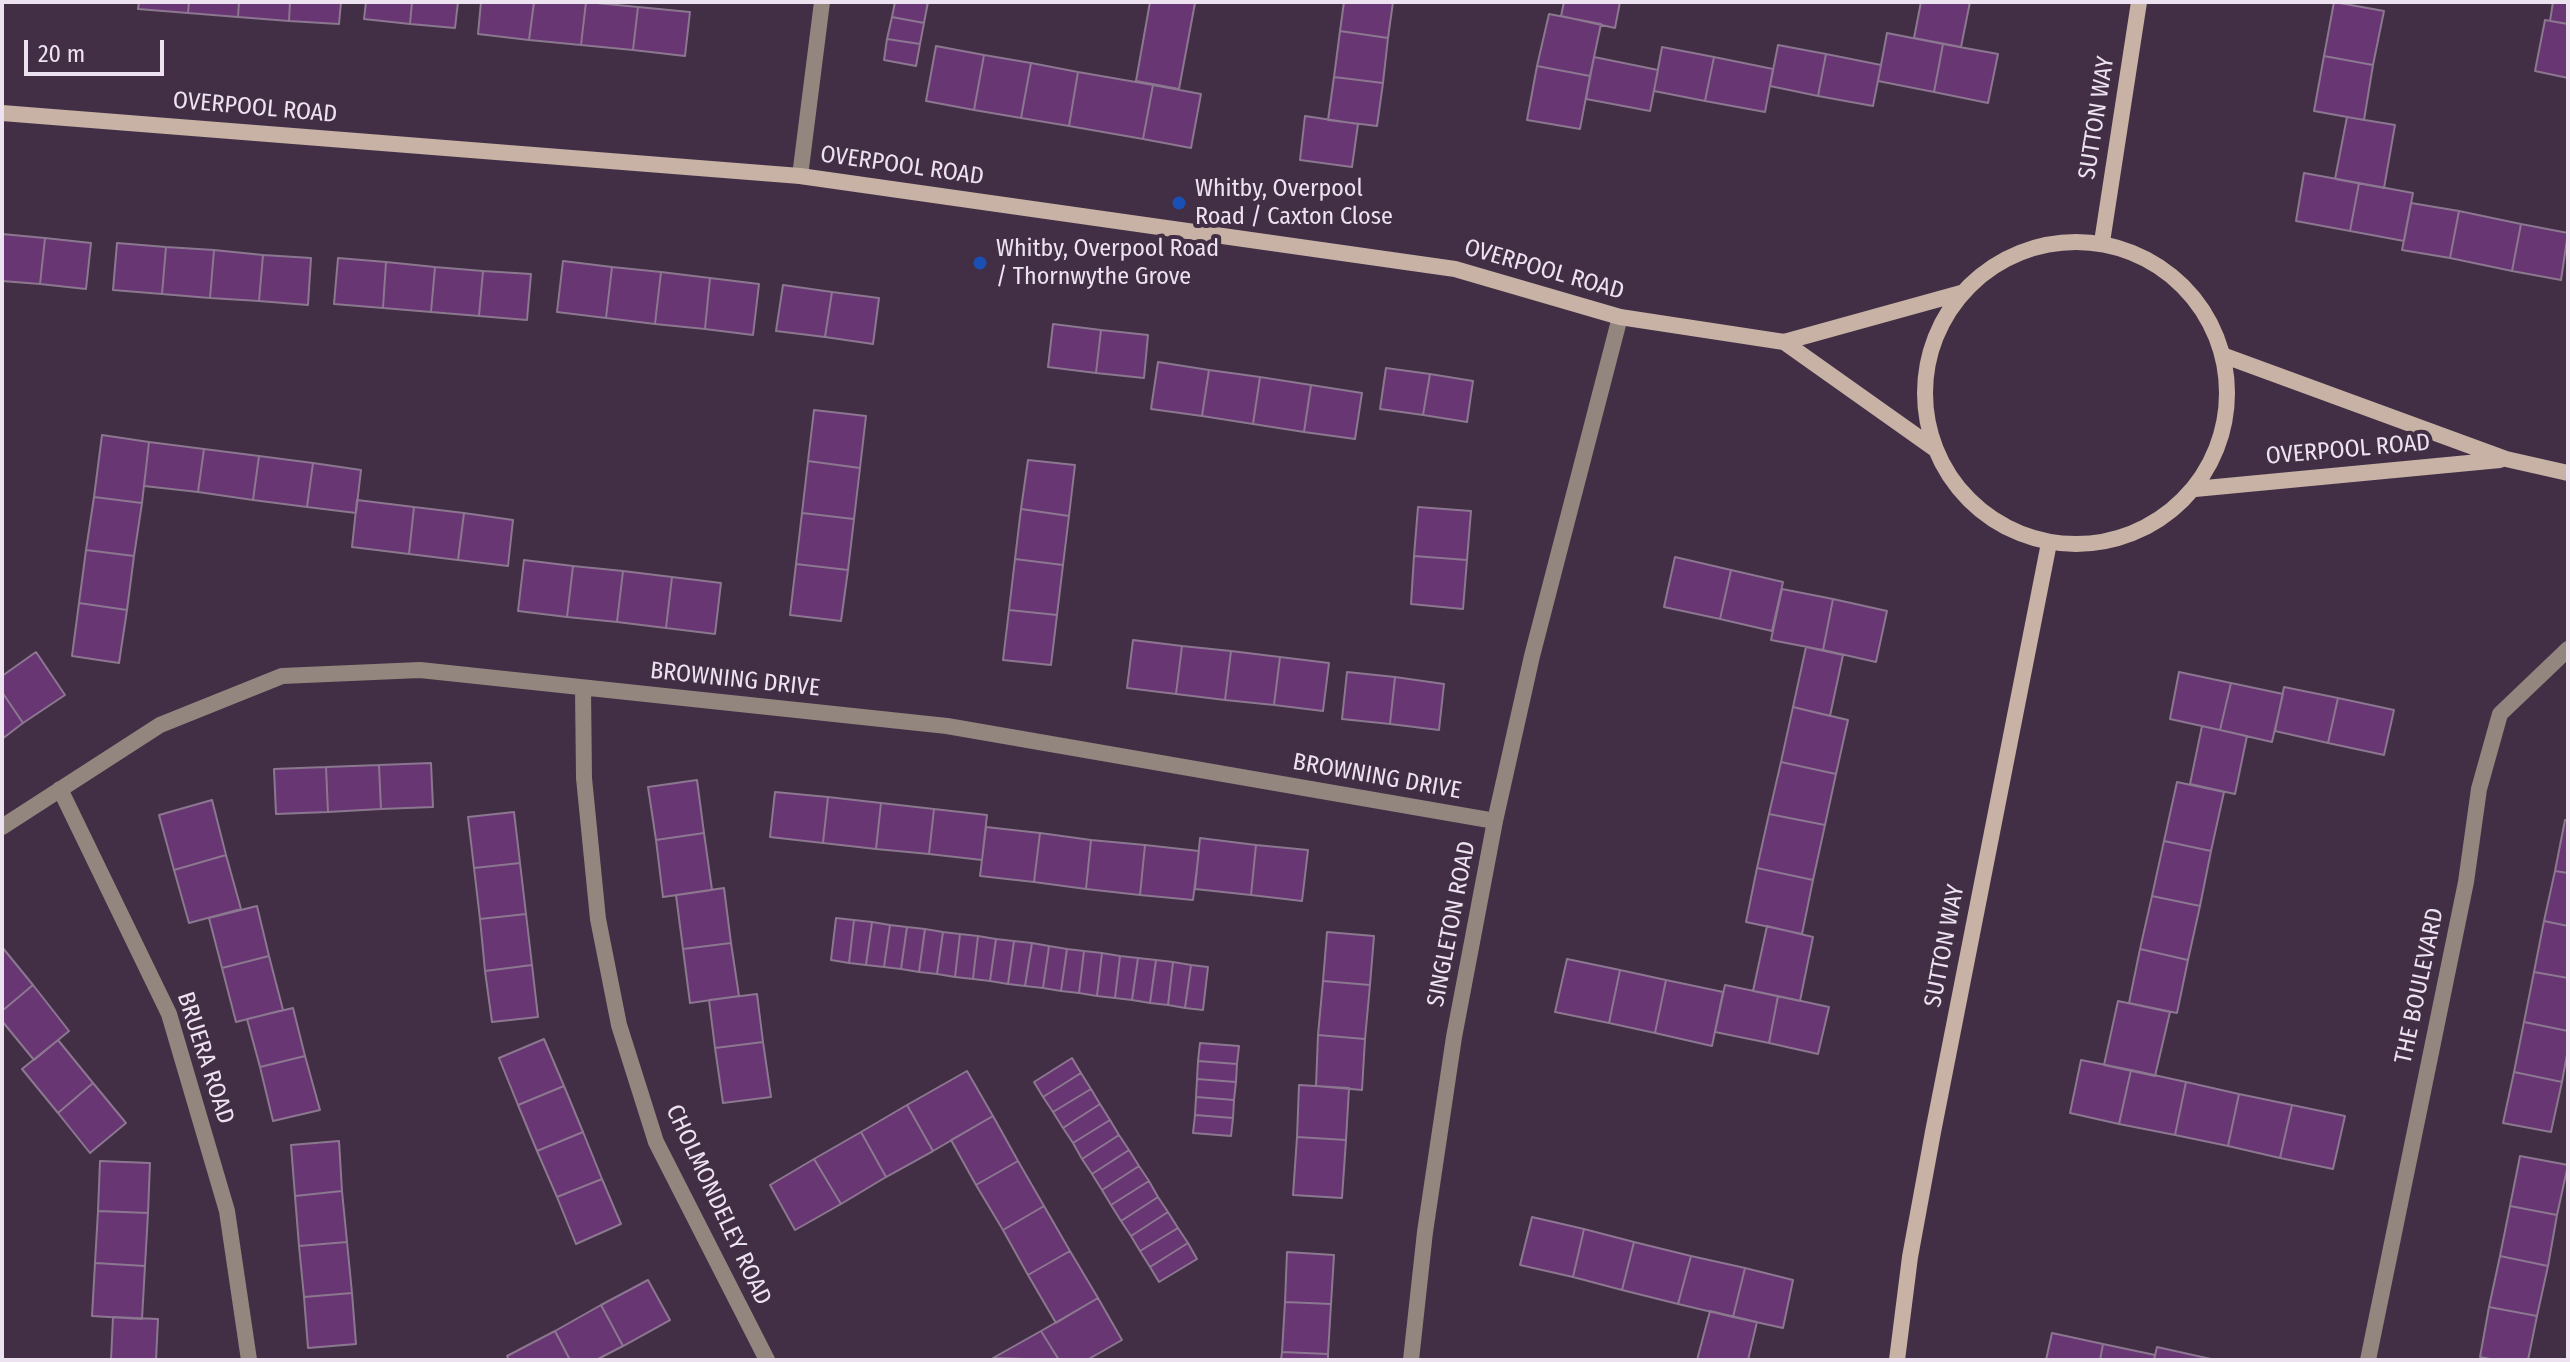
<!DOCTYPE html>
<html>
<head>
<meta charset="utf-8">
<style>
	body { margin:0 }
	#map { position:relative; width:2570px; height:1362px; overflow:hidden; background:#422f45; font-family:"Fira Sans Condensed",sans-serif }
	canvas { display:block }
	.frame { position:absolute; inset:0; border:4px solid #ede2f0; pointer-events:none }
	.scale { position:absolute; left:24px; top:40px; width:140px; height:36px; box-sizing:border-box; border:4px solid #ede2f0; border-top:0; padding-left:10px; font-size:24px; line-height:28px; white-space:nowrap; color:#ede2f0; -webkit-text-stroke:6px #422f45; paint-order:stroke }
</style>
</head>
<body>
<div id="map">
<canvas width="2570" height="1362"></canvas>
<div class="frame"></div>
<div class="scale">20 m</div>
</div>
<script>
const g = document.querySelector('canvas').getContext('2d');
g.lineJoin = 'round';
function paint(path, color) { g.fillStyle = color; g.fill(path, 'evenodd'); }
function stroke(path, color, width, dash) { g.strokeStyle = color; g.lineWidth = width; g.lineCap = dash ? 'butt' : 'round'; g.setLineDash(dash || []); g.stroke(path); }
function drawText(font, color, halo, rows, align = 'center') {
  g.font = font + ' "Fira Sans Condensed",sans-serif'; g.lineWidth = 8; g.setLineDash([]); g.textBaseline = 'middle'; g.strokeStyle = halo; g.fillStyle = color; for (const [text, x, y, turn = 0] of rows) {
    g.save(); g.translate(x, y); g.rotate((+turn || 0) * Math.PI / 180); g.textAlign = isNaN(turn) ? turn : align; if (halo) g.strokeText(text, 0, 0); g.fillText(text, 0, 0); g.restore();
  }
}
const building = new Path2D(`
	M139,2H189L188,13L138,9Z
	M189,2H239L238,17L188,13Z
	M239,2H290L289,21L238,17Z
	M290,2H341L339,24L289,21Z
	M366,2H412L410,24L364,19Z
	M412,2H458L455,28L410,24Z
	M481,2H534L529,40L478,34Z
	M534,2H586L581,45L529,40Z
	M586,2L638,7L633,50L581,45Z
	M895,2H928L924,23L892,17Z
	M1150,2L1195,3L1179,89L1136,81Z
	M1344,2H1393L1388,38L1340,31Z
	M1564,2H1620L1615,28L1561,16Z
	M1921,2H1970L1961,47L1914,38Z
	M2334,2L2384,11L2373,65L2324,56Z
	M2553,2H2568V24L2550,21Z
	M638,7L690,12L685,56L633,50Z
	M1549,14L1601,24L1590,76L1537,66Z
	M892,17L924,23L920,44L887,39Z
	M2545,20L2568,24V78L2535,71Z
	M1340,31L1388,38L1383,83L1334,77Z
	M1887,33L1943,44L1934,92L1878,81Z
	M887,39L920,44L916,66L884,60Z
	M1943,44L1998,54L1988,103L1934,92Z
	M1778,45L1826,54L1818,96L1770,86Z
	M936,46L984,55L974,110L926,101Z
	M1662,47L1714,57L1705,101L1654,91Z
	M1826,54L1881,65L1873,106L1818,96Z
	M984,55L1031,63L1021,118L974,110Z
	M2324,56L2373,65L2364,120L2314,111Z
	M1594,57L1658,70L1650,111L1586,99Z
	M1714,57L1773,69L1765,112L1705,101Z
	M1031,63L1078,72L1069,126L1021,118Z
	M1537,66L1590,76L1580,129L1527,120Z
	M1078,72L1153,85L1143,139L1069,126Z
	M1334,77L1383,83L1377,126L1328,120Z
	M1153,85L1201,94L1191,148L1143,139Z
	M1305,116L1358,124L1352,167L1300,160Z
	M2347,117L2395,125L2384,188L2335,179Z
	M2304,173L2359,183L2350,231L2296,221Z
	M2359,183L2413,193L2404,241L2350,231Z
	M2411,203L2459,211L2450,258L2402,250Z
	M2459,211L2521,224L2512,271L2450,258Z
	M2521,224L2568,233L2561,280L2512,271Z
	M2,234L45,238L40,284L2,281Z
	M45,238L91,243L86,289L40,284Z
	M117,243L166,247L162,294L113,290Z
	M166,247L214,250L210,298L162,294Z
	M214,250L263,255L259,301L210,298Z
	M263,255L311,258L308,305L259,301Z
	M338,258L386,262L383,308L334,304Z
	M563,261L612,267L606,318L557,312Z
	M386,262L435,267L431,312L383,308Z
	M435,267L483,271L479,316L431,312Z
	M612,267L661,272L655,324L606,318Z
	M483,271L531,274L527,320L479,316Z
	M661,272L710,278L705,329L655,324Z
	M710,278L759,284L753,335L705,329Z
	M783,285L832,292L825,337L776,331Z
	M832,292L879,298L873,344L825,337Z
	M1053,324L1101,330L1096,373L1048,367Z
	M1101,330L1148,335L1144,378L1096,373Z
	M1158,362L1209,370L1202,416L1151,409Z
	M1386,368L1430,374L1423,415L1380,409Z
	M1209,370L1260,377L1253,424L1202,416Z
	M1430,374L1473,381L1467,422L1423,415Z
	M1260,377L1311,385L1304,432L1253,424Z
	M1311,385L1362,393L1355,439L1304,432Z
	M814,410L866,416L860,468L808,461Z
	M102,435L149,442L142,503L94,497Z
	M149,442L204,449L198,492L144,486Z
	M204,449L259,456L253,500L198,492Z
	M259,456L313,463L307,507L253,500Z
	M1028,460L1075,465L1069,516L1021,509Z
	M808,461L860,468L854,519L802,513Z
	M313,463L361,470L356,513L307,507Z
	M94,497L142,503L134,556L86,550Z
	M357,500L414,507L409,554L352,547Z
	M414,507L464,513L458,560L409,554Z
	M1418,507L1471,511L1467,560L1414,556Z
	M1021,509L1069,516L1063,565L1015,559Z
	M464,513L513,520L508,566L458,560Z
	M802,513L854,519L848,570L796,564Z
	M86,550L134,556L127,610L79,603Z
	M1414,556L1467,560L1463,609L1411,604Z
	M1675,557L1731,570L1720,619L1664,607Z
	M1015,559L1063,565L1057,615L1009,610Z
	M524,560L573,566L567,617L518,611Z
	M796,564L848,570L841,621L790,615Z
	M573,566L623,571L617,622L567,617Z
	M1731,570L1783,582L1772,631L1720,619Z
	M623,571L672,577L666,628L617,622Z
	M672,577L721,583L715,634L666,628Z
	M1782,589L1833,599L1823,650L1771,640Z
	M1833,599L1887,611L1876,662L1823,650Z
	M79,603L127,610L119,663L72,656Z
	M1009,610L1057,615L1051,665L1003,660Z
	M1133,640L1182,646L1176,694L1127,688Z
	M1182,646L1231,651L1225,700L1176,694Z
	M1806,647L1843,655L1830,716L1793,707Z
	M1231,651L1280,657L1274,705L1225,700Z
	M36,652L65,695L23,723L2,692V676Z
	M1280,657L1329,663L1323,711L1274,705Z
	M1347,672L1395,677L1390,724L1342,719Z
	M2179,672L2231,683L2220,730L2170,719Z
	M1395,677L1444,684L1439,730L1390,724Z
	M2231,683L2283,694L2272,742L2220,730Z
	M2284,687L2338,698L2328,743L2275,731Z
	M2,692L23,723L2,739Z
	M2338,698L2394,710L2384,755L2328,743Z
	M1793,707L1848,720L1836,774L1781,762Z
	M2202,726L2247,736L2235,794L2190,784Z
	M1781,762L1836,774L1825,825L1769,814Z
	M431,763L433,807L381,809L379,765Z
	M379,765L381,809L328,812L326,767Z
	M326,767L328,812L276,814L274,769Z
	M697,780L704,833L656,840L648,787Z
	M2177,782L2224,792L2211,851L2164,841Z
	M775,792L828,797L823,843L770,837Z
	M828,797L881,803L876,849L823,843Z
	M212,800L226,855L174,870L159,815Z
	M881,803L934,809L929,854L876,849Z
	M934,809L987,815L982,860L929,854Z
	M514,812L520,863L474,868L468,817Z
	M1769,814L1825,825L1813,880L1757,868Z
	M2565,820L2568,821V873L2555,871Z
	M986,827L1040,833L1034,882L980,876Z
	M704,833L712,890L663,897L656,840Z
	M1040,833L1091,840L1086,889L1034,882Z
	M1200,838L1256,845L1251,895L1195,889Z
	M1091,840L1145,845L1140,895L1086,889Z
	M2164,841L2211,851L2200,906L2152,896Z
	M1145,845L1199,851L1193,900L1140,895Z
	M1256,845L1308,850L1302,901L1251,895Z
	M226,855L241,909L189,923L174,870Z
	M520,863L526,914L480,919L474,868Z
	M1757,868L1813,880L1802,934L1746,922Z
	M2555,871L2568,873V926L2544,921Z
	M724,888L731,943L683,949L676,895Z
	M2152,896L2200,906L2188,960L2140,949Z
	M257,906L269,956L222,968L209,918Z
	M526,914L532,965L485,971L480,919Z
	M836,918L854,920L849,963L831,960Z
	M854,920L872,922L866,965L849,963Z
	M2544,921L2568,926V978L2534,972Z
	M872,922L890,925L884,967L866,965Z
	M890,925L907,927L901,969L884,967Z
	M1767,926L1813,937L1800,1001L1753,991Z
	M907,927L925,929L919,972L901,969Z
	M925,929L943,932L937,974L919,972Z
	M943,932L960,934L955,977L937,974Z
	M1327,932L1374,936L1370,985L1323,981Z
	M960,934L978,936L973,979L955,977Z
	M978,936L996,939L990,981L973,979Z
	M996,939L1014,941L1008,984L990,981Z
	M1014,941L1032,943L1025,986L1008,984Z
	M731,943L739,996L690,1003L683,949Z
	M1032,943L1049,946L1043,988L1025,986Z
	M1049,946L1067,949L1061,991L1043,988Z
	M2,947L33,985L2,1011Z
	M1067,949L1084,951L1079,993L1061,991Z
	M2140,949L2188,960L2177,1013L2129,1003Z
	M1084,951L1102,953L1097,996L1079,993Z
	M1102,953L1120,956L1115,998L1097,996Z
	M269,956L283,1010L236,1022L222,968Z
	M1120,956L1138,958L1132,1000L1115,998Z
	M1138,958L1156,960L1150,1003L1132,1000Z
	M1567,959L1620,970L1609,1023L1555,1012Z
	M1156,960L1173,962L1168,1005L1150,1003Z
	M1173,962L1191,965L1185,1008L1168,1005Z
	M532,965L538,1017L492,1022L485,971Z
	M1191,965L1208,967L1203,1010L1185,1008Z
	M1620,970L1666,980L1655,1033L1609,1023Z
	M2534,972L2568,978V1031L2524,1022Z
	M1666,980L1723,992L1712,1046L1655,1033Z
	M1323,981L1370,985L1365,1039L1318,1035Z
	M33,985L69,1031L34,1060L2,1021V1011Z
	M1725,985L1778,996L1769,1043L1715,1032Z
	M757,994L763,1042L715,1048L709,1000Z
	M1778,996L1829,1007L1818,1054L1769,1043Z
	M2118,1001L2170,1012L2155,1076L2104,1065Z
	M293,1008L305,1056L260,1067L247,1019Z
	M2524,1022L2568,1031V1049L2562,1082L2514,1072Z
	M1318,1035L1365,1039L1362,1090L1316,1086Z
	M544,1039L564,1086L518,1105L499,1058Z
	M58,1040L93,1083L58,1113L22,1069Z
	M763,1042L771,1097L723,1103L715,1048Z
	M1200,1043L1239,1046L1237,1064L1198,1061Z
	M305,1056L320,1110L273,1121L260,1067Z
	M1072,1058L1081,1073L1043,1097L1034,1082Z
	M2081,1060L2131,1070L2119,1124L2070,1113Z
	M1198,1061L1237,1064L1236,1082L1197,1079Z
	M2131,1070L2186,1082L2175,1135L2119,1124Z
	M967,1071L993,1116L933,1151L907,1105Z
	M2514,1072L2562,1082L2551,1132L2503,1123Z
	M1081,1073L1091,1089L1053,1112L1043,1097Z
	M1197,1079L1236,1082L1234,1100L1196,1097Z
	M2186,1082L2239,1094L2228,1146L2175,1135Z
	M93,1083L126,1123L90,1153L58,1113Z
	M1299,1085L1349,1088L1346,1140L1297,1137Z
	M564,1086L583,1132L537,1151L518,1105Z
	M1091,1089L1100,1104L1063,1128L1053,1112Z
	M2239,1094L2292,1105L2280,1158L2228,1146Z
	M1196,1097L1234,1100L1233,1118L1195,1115Z
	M1100,1104L1110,1120L1073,1143L1063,1128Z
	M907,1105L933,1151L886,1177L861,1132Z
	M2292,1105L2345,1116L2333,1169L2280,1158Z
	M1195,1115L1233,1118L1231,1136L1193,1133Z
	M993,1116L1018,1161L976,1185L951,1140Z
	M1110,1120L1119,1135L1082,1159L1073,1143Z
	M583,1132L602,1179L557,1197L537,1151Z
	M861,1132L886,1177L841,1204L814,1159Z
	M1119,1135L1129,1150L1092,1174L1082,1159Z
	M1297,1137L1346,1140L1342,1198L1293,1195Z
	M339,1141L342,1191L295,1196L291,1145Z
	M1129,1150L1139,1166L1102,1190L1092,1174Z
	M2520,1156L2568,1165L2557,1215L2510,1206Z
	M814,1159L841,1204L795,1230L770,1185Z
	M100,1161L150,1163L148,1213L98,1211Z
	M1018,1161L1044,1206L1003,1230L976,1185Z
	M1139,1166L1149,1181L1111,1205L1102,1190Z
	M602,1179L621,1224L576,1244L557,1197Z
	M1149,1181L1158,1197L1121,1221L1111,1205Z
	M342,1191L347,1242L299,1246L295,1196Z
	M1158,1197L1168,1212L1131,1236L1121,1221Z
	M1044,1206L1070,1251L1028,1275L1003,1230Z
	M2510,1206L2557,1215L2548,1266L2500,1256Z
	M98,1211L148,1213L145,1266L95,1263Z
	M1168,1212L1178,1228L1140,1251L1131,1236Z
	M1532,1217L1584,1229L1573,1277L1520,1265Z
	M1178,1228L1188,1243L1150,1267L1140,1251Z
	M1584,1229L1634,1242L1622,1290L1573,1277Z
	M347,1242L352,1293L304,1297L299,1246Z
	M1634,1242L1691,1256L1678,1304L1622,1290Z
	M1188,1243L1197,1259L1159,1282L1150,1267Z
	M1070,1251L1098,1298L1056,1323L1028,1275Z
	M1287,1252L1334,1255L1331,1304L1285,1302Z
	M1691,1256L1745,1268L1733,1317L1678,1304Z
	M2500,1256L2548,1266L2537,1316L2489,1307Z
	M95,1263L145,1266L142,1319L92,1316Z
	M1745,1268L1793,1280L1783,1328L1733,1317Z
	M648,1280L670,1320L623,1346L601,1305Z
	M352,1293L356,1344L308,1348L304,1297Z
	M1098,1298L1122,1340L1087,1360H1059L1041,1331Z
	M1285,1302L1331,1304L1328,1354L1282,1352Z
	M601,1305L623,1346L596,1360H570L555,1331Z
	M2489,1307L2537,1316L2528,1360H2495L2480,1357Z
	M1710,1311L1757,1322L1748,1360H1697Z
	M113,1317L158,1319L156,1360H111Z
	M555,1331L570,1360H509L507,1356Z
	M1041,1331L1059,1360L993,1358Z
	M2052,1333L2103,1344L2100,1360H2046Z
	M2103,1344L2155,1355L2154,1360H2100Z
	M2157,1347L2211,1359V1360H2154Z
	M1282,1352L1328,1354V1360H1281Z`);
const street = new Path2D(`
	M800,176L822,2
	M583,688L584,778L598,919L619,1025L656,1142L767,1360
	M60,789L169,1014L227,1211L249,1360
	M2,827L160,725L282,676L420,670L947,726L1495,821
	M1411,1360L1425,1232L1454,1037L1495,821L1532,656L1620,317
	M2368,1360L2466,882L2479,789L2500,714L2568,649`);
const secondary = new Path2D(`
	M2,113L800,176L1455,269L1620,317L1784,342L1961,293
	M1925 393a151 151 0 1 1 302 0a151 151 0 1 1-302 0Z
	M2102,242L2139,2
	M1784,342L1935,449
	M2225,356L2506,459L2568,473
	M2195,489L2500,460
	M1897,1360L1910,1257L1933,1132L2049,543`);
const markers = [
	[1179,203,8,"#1a4fb4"],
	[980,263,8,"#1a4fb4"]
];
const streetNames = [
	["OVERPOOL ROAD",255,108,5],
	["SUTTON WAY",2097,118,-81],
	["OVERPOOL ROAD",902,166,8],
	["OVERPOOL ROAD",1544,270,16],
	["OVERPOOL ROAD",2348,450,-5],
	["BROWNING DRIVE",735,680,6],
	["BROWNING DRIVE",1377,777,10],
	["SINGLETON ROAD",1452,924,-79],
	["SUTTON WAY",1945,946,-79],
	["THE BOULEVARD",2420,986,-78],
	["BRUERA ROAD",205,1058,72],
	["CHOLMONDELEY ROAD",718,1205,65]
];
const poiNames = [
	["Whitby, Overpool",1195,189],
	["Road / Caxton Close",1195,217],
	["Whitby, Overpool Road",996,249],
	["/ Thornwythe Grove",996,277]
];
paint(building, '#683672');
stroke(building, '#8c7790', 2);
stroke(street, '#93867e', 16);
stroke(secondary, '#c7b2a5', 16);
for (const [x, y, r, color] of markers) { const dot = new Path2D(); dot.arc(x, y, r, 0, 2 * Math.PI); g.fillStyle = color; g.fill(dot); stroke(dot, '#422f45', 3); }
drawText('24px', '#ede2f0', '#422f45', streetNames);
drawText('24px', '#ede2f0', '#422f45', poiNames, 'left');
</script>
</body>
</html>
